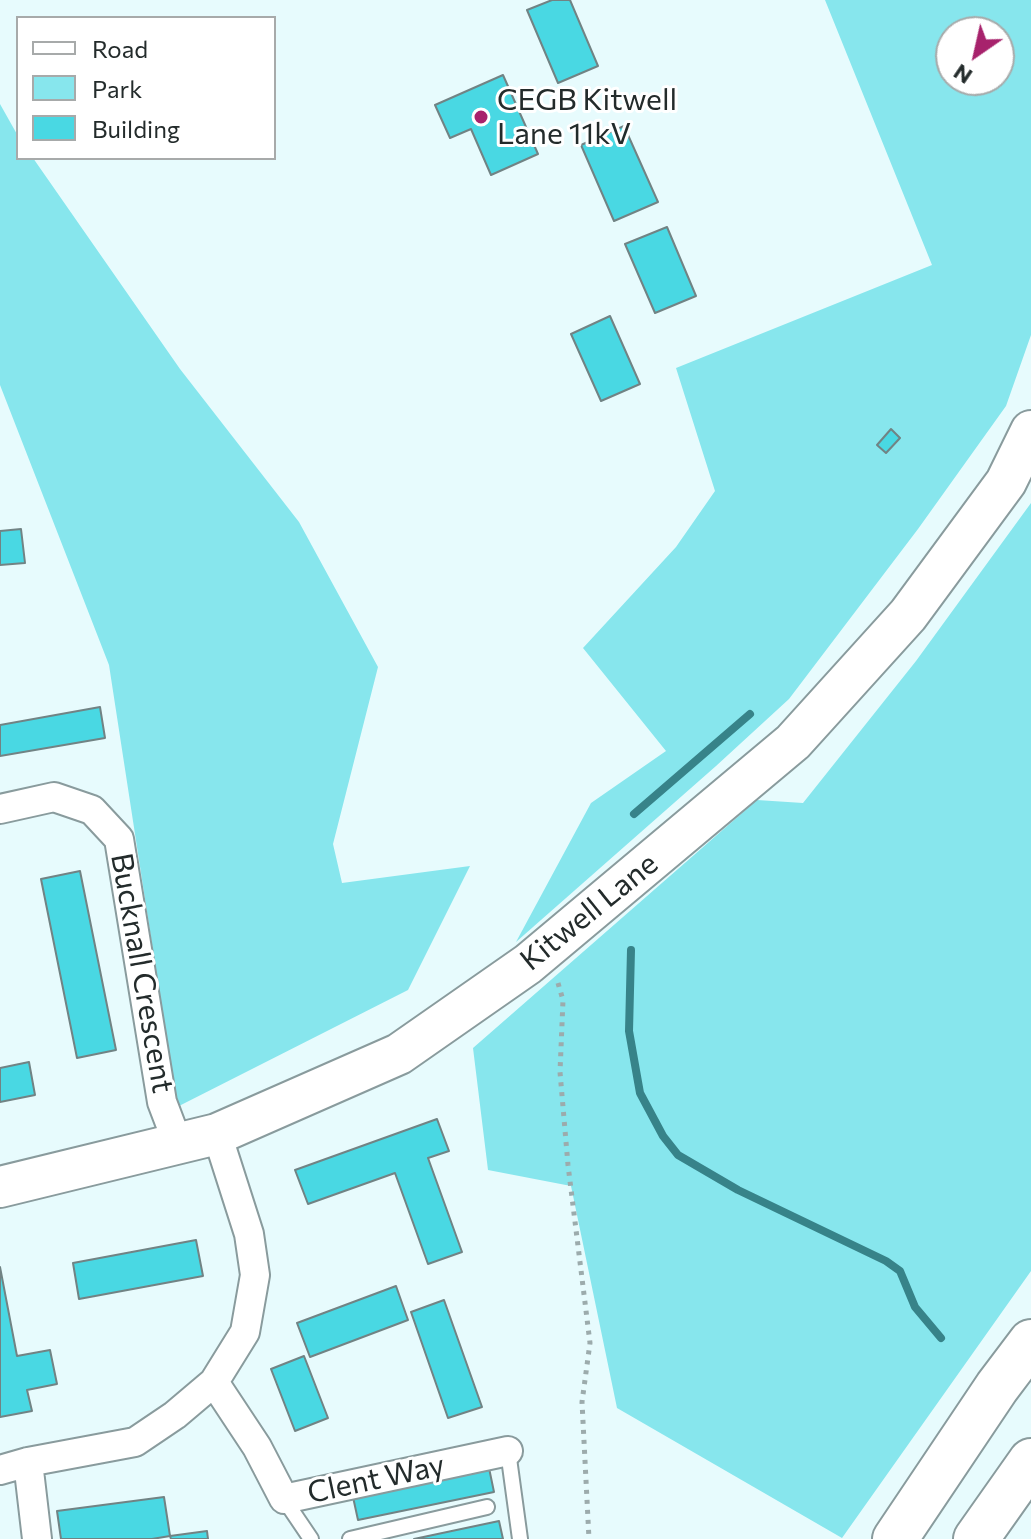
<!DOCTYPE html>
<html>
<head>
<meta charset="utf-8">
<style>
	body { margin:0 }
	#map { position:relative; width:1031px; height:1539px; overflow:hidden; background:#e7fbfd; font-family:Commissioner,sans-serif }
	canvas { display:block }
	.legend { position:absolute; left:16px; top:16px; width:260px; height:144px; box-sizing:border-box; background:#fff; border:2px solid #a7aaaa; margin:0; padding:10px 14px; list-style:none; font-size:24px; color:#232b2b }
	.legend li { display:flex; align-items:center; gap:16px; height:40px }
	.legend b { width:40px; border:2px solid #a7aaaa }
	.north { position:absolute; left:935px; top:16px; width:80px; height:80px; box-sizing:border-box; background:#fff; border:2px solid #a7aaaa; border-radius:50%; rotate:214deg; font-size:22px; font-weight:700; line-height:32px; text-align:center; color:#232b2b }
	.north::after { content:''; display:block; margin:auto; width:28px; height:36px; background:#a7226c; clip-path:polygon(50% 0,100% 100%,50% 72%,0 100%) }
</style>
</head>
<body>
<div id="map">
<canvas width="1031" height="1539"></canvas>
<ul class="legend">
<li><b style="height:10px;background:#fff"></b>Road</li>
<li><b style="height:22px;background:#87e6ed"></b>Park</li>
<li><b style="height:22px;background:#49d8e3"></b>Building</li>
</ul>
<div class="north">N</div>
</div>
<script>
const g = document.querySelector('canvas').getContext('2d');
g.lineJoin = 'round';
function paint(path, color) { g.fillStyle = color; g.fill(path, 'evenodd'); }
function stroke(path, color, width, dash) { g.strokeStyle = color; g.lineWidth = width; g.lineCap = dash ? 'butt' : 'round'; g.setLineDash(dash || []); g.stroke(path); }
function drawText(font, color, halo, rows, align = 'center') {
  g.font = font + ' Commissioner,sans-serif'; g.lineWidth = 6; g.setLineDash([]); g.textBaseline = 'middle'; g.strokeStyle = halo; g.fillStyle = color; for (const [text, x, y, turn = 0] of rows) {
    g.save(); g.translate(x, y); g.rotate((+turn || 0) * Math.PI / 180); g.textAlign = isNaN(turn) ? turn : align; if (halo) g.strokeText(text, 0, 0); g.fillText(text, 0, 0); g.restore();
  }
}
const green = new Path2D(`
	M825,0H1031V335L1006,406L918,529L789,699L716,766L516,942L591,803L666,751L583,648L676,547L715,491L676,368L932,265ZM951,32H999V80H951Z
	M0,104L18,136V158H33L180,369L299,522L378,667L333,844L342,883L470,866L408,990L177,1107L109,665L0,385Z
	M1031,503V1271L842,1538L617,1408L571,1186L488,1170L473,1048L757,800L803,803L916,661Z`);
const stream = new Path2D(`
	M634,814L750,714
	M631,950L629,1031L640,1093L663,1136L678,1155L738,1190L886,1261L900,1271L915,1307L941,1338`);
const building = new Path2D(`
	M552,0H570L598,66L558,83L527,10Z
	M503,75L538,154L491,175L471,129L450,138L435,105Z
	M624,126L658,202L614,221L581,145Z
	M667,227L696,296L655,313L625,244Z
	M610,316L640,384L601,401L571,334Z
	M891,429L900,438L886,453L877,445Z
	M21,529L25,563L0,565V531Z
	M100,707L105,738L0,756V725Z
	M80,871L116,1050L77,1058L41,879Z
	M29,1062L35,1095L0,1102V1068Z
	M437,1119L449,1151L428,1158L462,1252L428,1264L395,1173L308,1204L295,1170Z
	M196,1240L203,1276L79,1299L73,1263Z
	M0,1267L17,1356L50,1350L57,1384L27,1390L32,1411L0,1417Z
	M396,1286L408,1320L310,1357L297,1323Z
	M444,1300L482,1407L448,1418L411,1312Z
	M304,1356L328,1418L295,1431L271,1369Z
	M489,1468L494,1492L358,1520L353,1497Z
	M164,1497L170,1536L152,1539H61L57,1511Z
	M499,1521L503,1539H414Z
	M207,1531L208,1539H171L170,1536Z`);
const path = new Path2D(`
	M558,983L563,1000L560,1072L568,1165L590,1343L582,1402L589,1539`);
const lane = new Path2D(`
	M508,1451L520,1539
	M284,1499L311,1539
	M350,1539L487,1507`);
const street = new Path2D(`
	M0,809L54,797L92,810L119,839L162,1102L178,1144
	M214,1382L257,1447L284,1499L508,1451
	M28,1462L37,1539
	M0,1470L28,1462L135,1442L175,1415L214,1382L245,1332L255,1275L249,1234L217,1134`);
const secondary = new Path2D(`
	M0,1187L217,1134L399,1054L528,964L793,742L908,615L1006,482L1031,431`);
const highway = new Path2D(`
	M895,1539L997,1387L1031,1342
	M976,1539L1031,1461`);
const markers = [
	[481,117,8,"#a7226c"]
];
const poiNames = [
	["CEGB Kitwell",497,100],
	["Lane 11kV",497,134]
];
const streetNames = [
	["Kitwell Lane",589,912,-39],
	["Bucknall Crescent",142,973,80],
	["Clent Way",376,1479,-12]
];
paint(green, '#87e6ed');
stroke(stream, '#378389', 8);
paint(building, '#49d8e3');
stroke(building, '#718384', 2);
stroke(lane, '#899b9d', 18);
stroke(street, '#899b9d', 32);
stroke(secondary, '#899b9d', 44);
stroke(highway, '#899b9d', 48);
stroke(path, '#9cabac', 5, [4, 6]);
stroke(lane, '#fff', 14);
stroke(street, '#fff', 28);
stroke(secondary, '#fff', 40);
stroke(highway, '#fff', 44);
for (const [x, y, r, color] of markers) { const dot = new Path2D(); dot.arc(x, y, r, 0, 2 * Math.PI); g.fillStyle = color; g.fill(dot); stroke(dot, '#fff', 3); }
drawText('30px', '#232b2b', '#fff', poiNames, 'left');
drawText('30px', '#232b2b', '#fff', streetNames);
</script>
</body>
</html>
